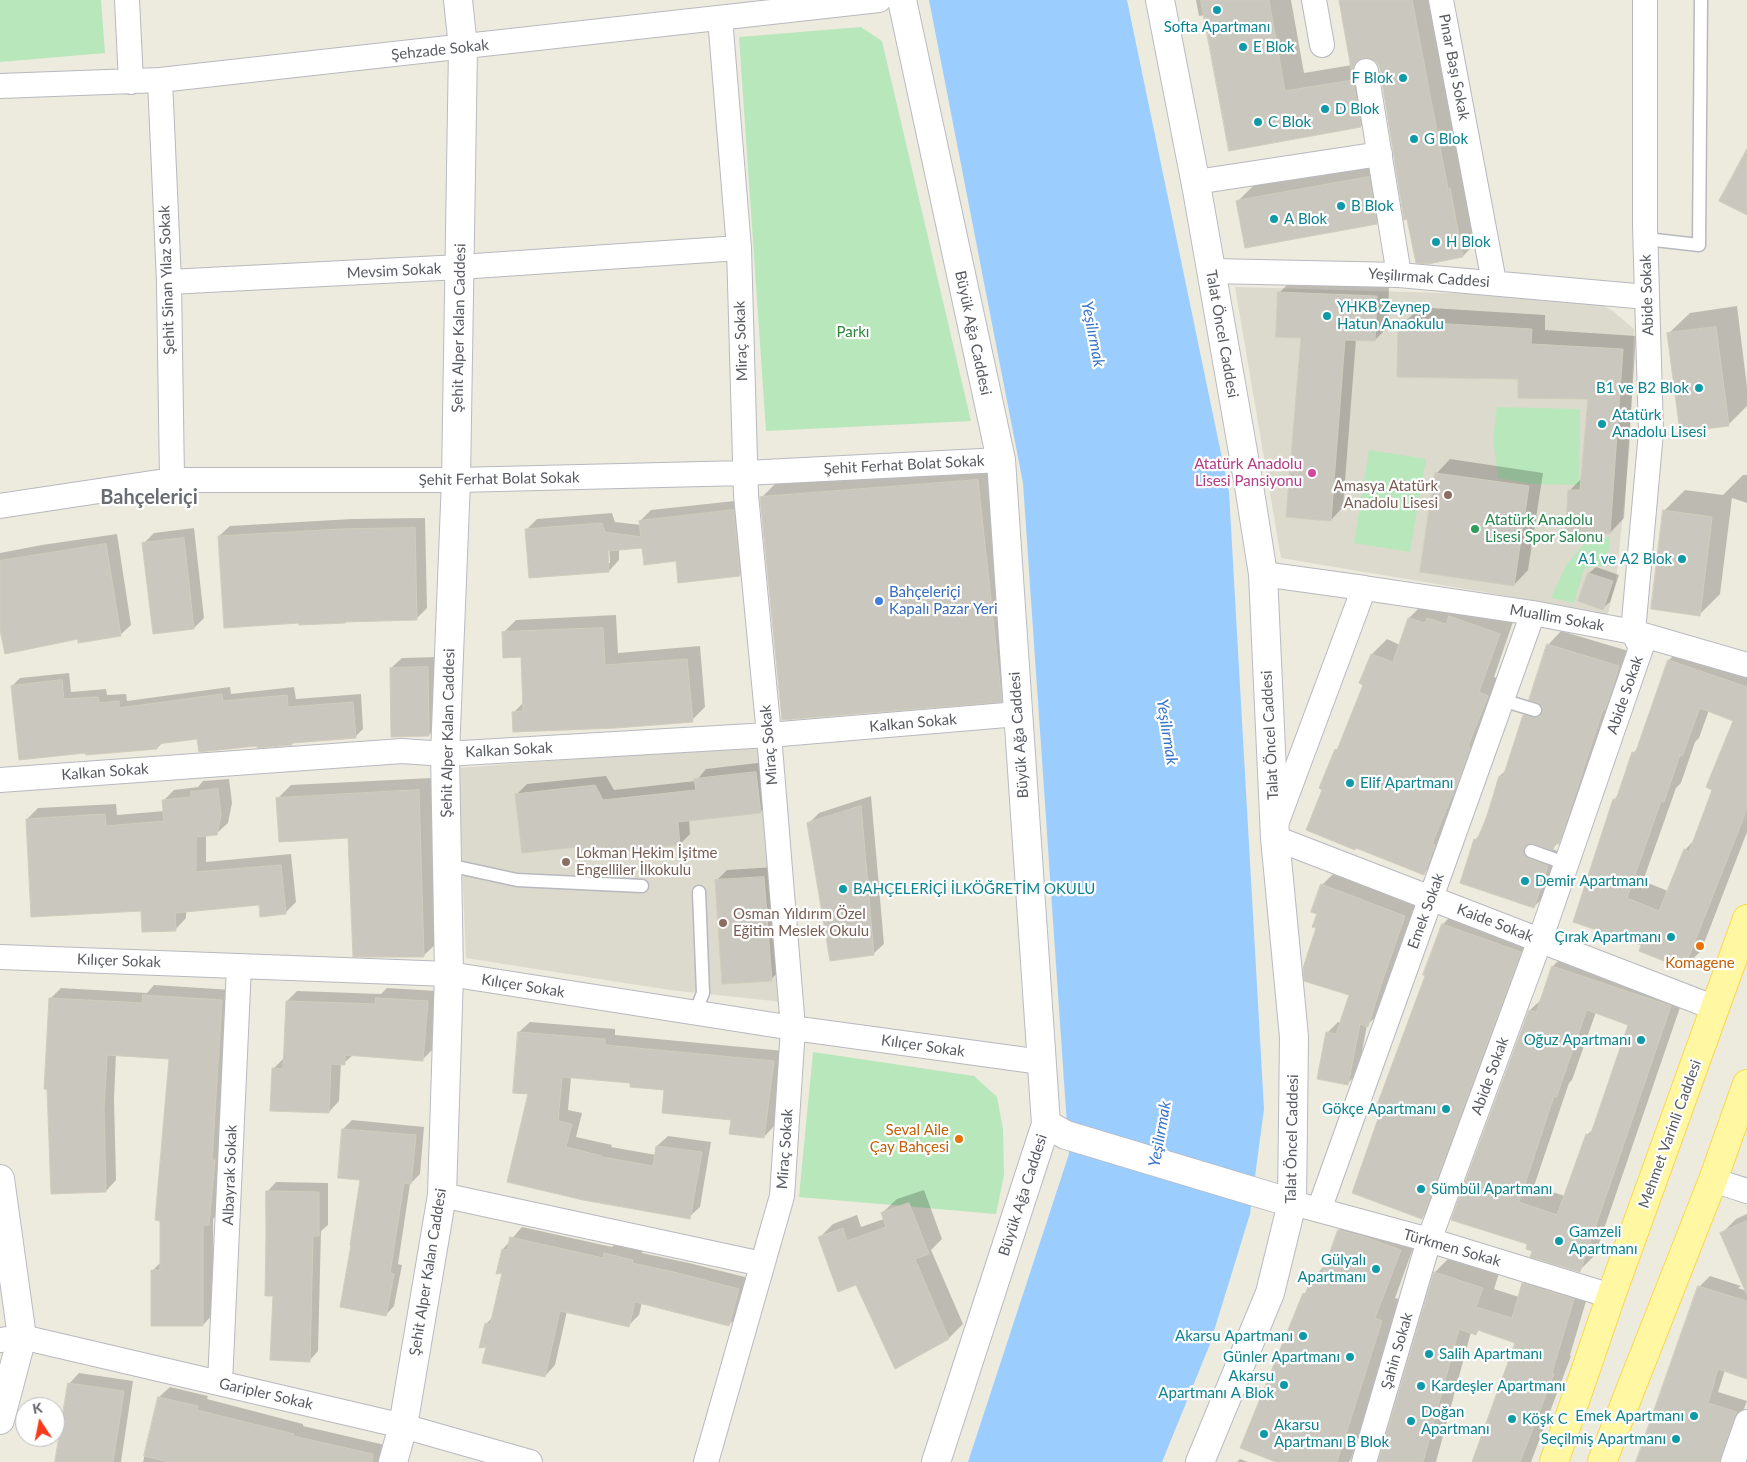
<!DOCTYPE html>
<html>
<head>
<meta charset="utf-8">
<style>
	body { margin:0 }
	#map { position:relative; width:1747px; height:1462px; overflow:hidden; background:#edeade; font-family:Lato,sans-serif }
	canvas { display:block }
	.north { position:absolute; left:15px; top:1397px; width:50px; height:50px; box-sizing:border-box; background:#fff; border:1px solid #bcbdc0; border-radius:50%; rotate:349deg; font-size:14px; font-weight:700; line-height:20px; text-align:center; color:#585b61 }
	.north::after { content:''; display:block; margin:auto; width:18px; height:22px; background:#f73b1a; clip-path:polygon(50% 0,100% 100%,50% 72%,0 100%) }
</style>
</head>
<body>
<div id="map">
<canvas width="1747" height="1462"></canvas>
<div class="north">K</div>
</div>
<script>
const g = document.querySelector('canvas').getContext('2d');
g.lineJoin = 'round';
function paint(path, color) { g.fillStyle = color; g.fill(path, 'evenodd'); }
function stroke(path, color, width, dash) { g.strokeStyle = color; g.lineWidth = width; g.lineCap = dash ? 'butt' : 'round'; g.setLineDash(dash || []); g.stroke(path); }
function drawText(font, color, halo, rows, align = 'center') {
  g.font = font + ' Lato,sans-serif'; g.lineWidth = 4.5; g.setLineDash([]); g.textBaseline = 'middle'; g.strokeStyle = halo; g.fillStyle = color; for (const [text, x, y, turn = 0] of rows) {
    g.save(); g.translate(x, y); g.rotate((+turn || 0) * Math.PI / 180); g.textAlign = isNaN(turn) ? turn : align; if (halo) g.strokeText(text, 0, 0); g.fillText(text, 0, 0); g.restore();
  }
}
const education = new Path2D(`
	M1235,287L1587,297L1613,311L1634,329L1630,445L1616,581L1607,617L1555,604L1281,558Z
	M760,745L783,1002L670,990L466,958L458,768Z`);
const green = new Path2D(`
	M0,0H101L105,53L0,62Z
	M861,27L882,41L971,421L766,431L739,37Z
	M1497,407L1580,409L1579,485L1532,484L1498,478L1493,439Z
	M1369,450L1426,459L1410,552L1354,543Z
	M1610,537L1607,566H1595L1584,569L1574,603L1551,598L1567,564L1589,538Z
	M813,1052L974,1076L997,1097L1003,1129L1004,1175L996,1214L799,1197Z`);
const water = new Path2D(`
	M929,0H1127L1229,492L1264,1109L1250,1214L1210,1344L1162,1462H968L1069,1154L1023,483Z`);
const shadow = new Path2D(`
	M1196,0H1291L1304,73L1352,65L1340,0H1434L1482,237L1463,256L1381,68L1377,61L1372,57L1380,107L1361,126L1230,150L1205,15L1199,16Z
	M1390,157L1397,203L1376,223L1238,201L1258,181Z
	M1292,280L1389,284L1388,327L1375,340L1356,339L1343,507L1331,520L1302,337L1279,293Z
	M1737,306L1747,387V406L1728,425L1669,333L1690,313Z
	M1431,308L1545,315V330L1636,336L1624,518L1610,533L1569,491L1582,478L1589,398L1520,377L1399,328L1413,314L1425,315Z
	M1450,459L1543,473L1528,570L1514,585L1436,474Z
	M991,467L1015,686L1001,700L761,498L775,484Z
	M1743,475H1747V503L1732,498L1720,594L1700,614L1664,511L1685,490L1723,495Z
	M744,500L750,565L739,575L677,560L643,547L619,549V560L609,571L527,529L537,519L612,513L615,522L641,525L640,521L651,510ZM606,545H609L610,563H608Z
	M425,518L427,608L416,619L346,621L345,622L219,536L230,526L352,519Z
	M194,528L204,618L194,628L144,543L154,533Z
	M117,534L131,625L120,635L79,638L0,624V553L42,545Z
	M1596,567L1619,575L1610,602L1603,608L1589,573Z
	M1424,603L1514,619L1494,677L1502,680L1438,859L1423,874L1324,789L1336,750L1339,747L1364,684L1372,654L1387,639L1400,645L1409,618Z
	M616,615L618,653L700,646L705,707L692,720L513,713L524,702L522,656L503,633L516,620Z
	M1561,631L1632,652L1566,835L1552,849L1561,852L1547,893L1534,907L1475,840L1481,833L1500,776L1506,770L1524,715L1538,702L1548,645Z
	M1686,643L1747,665V832L1701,951L1684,967L1643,945L1575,921L1614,800L1618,795L1633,753L1637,749L1669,660ZM1709,710L1734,720L1714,789L1695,839L1685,850L1668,891L1643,881L1676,788L1681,783L1695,742L1699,738Z
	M438,657L439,724L429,735L391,668L402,658Z
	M69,673L71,692L106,689L107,695L126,694L127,701L230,687L231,694L294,687L296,699L361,694L363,729L355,737L294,741L292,744H258L199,737L163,742L157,748L12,686L20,678Z
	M766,762L771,802L760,812L689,820L690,834L680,844L577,846L517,794L527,784L606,776L614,790L696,781L706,769Z
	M432,778L437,943L423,956L349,837L278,798L291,785Z
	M229,779L232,803L228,823L216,834L206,835V862L291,854L296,902L285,913L260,903L186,911V918L175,930L142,910L27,819L38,808L116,804L117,815L164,811L163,801L174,790L198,787L203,781Z
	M871,796L884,944L873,954L808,824L819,813Z
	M775,867L782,969L771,979L716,881L727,870Z
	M1333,874L1415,905L1391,973L1378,1015L1367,1025L1358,1073L1347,1084L1327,1033L1338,1022L1341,1023L1350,994L1318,928L1322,885Z
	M1457,910L1535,937L1437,1203L1422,1217L1427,975L1443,924Z
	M1569,950L1686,990L1595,1255L1579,1271L1534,1250L1529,1243L1453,1219L1530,1010L1543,998L1553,966ZM1596,1012L1630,1024L1595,1127L1587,1135L1565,1196L1534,1186L1569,1083L1572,1080Z
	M154,985L232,990L219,1213L213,1219V1314L203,1325L152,1271L161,1262L170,1058L116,1054L114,1098L116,1180L106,1191L50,999L61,988L147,993Z
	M387,988L437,991L433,1049L423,1059L353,1055L344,1063H341L339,1101L329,1112L273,1069L284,1058L287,1001L297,991L381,994Z
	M530,1022L615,1029V1035L784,1051L774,1126L764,1137L732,1119L665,1089L632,1082L571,1077L568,1110L582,1113L576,1137L612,1145L611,1147L656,1155L657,1146L668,1136L711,1142L700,1207L689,1217L584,1198L530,1093L519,1032Z
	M352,1120L424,1127L420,1174L410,1184L398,1264L402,1265L394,1306L386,1315L353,1244L361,1179L339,1177L343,1129Z
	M276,1182L328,1183V1225L321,1231L318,1351L309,1361L274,1295L267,1192Z
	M924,1190L942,1239L931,1250L963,1324L949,1338L896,1367L857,1284L819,1238L833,1224L857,1215L861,1227L884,1219L882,1213L897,1199Z
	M1360,1209L1420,1229L1395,1298L1402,1300L1351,1459L1349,1462H1279L1304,1294L1309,1289L1313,1278L1327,1263L1339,1230Z
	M1747,1214V1289L1722,1233L1736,1219Z
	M522,1227L612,1247L616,1243L643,1249L642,1253L689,1263L749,1278L739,1315L729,1325L642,1302L639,1315L629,1325L567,1311L555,1365L545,1376L488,1346L486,1324L493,1317L504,1272L503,1249Z
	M1453,1254L1500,1270L1494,1289L1519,1297L1523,1284L1542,1266L1592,1281L1570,1355L1571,1356L1531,1462H1473L1517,1342L1480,1329L1476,1333L1471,1332L1436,1462H1383L1435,1272Z
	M1710,1276L1741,1286L1738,1288L1747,1291V1377L1725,1370L1718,1392L1747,1401L1730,1446L1736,1462H1638L1699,1287Z
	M79,1373L133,1381L121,1462H57L69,1384Z
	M170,1387L208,1396L207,1399L303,1424V1426L385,1445L381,1462H143L159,1397Z
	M1240,1459L1248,1462H1237Z`);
const building = new Path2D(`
	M1201,0H1269L1285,91L1353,80L1339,0H1412L1448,189L1450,188L1463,257L1428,264L1416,263L1407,219L1404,220L1380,69L1377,63L1371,58H1363L1357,61L1353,67L1352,73L1361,127L1229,151Z
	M1747,149V215L1719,201Z
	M1369,177L1377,224L1245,248L1236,201Z
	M1278,292L1377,296L1375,341L1345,340L1331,521L1286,517L1301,338L1276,337Z
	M1416,322L1532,329L1531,344L1623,349L1610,534L1566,532L1568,490H1580L1588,399L1518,398V379L1397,377L1398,328H1416Z
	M1716,327L1729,426L1680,432L1667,333Z
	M1435,473L1529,486L1514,586L1420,572Z
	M978,480L1002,702L782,720L760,497Z
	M734,510L740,576L678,583L676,561L644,565L642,548L608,551L609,572L529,578L525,529L602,523L605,532L641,537L639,521Z
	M1663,510L1712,517L1700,616L1651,609Z
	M415,528L417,620L345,622V623L299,625V623L224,628L218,536L341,529Z
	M184,538L194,629L153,634L142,543Z
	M106,544L121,636L78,643V639L5,654L0,630V561Z
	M1588,573L1613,581L1603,610L1578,601Z
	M1449,616L1500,634L1479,692L1488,696L1468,746L1470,747L1460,777L1432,844L1435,845L1424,875L1356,848L1355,850L1306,830L1322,790L1319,788L1335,749L1337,750L1363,685L1359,683L1371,654L1393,662L1408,618L1425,623L1427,618L1446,624Z
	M603,628L605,665L687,659L693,722L616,728L513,732L512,712L523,711L521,657L503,658L502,632Z
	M1547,644L1619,666L1605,710L1603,709L1559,844L1555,843L1553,850L1530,843L1526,845L1523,849V853L1528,858L1548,866L1534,908L1460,883L1474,839L1477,840L1487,816L1499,776L1503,777L1523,715L1536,718L1543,713V709L1541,704L1529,700Z
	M1668,660L1747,687V809L1684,969L1639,951L1641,945L1573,922L1613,799L1616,800L1632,752L1635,753ZM1700,708L1733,721L1706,787L1712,790L1689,852L1684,849L1659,911L1627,898L1661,801L1664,802L1680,755L1682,756Z
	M428,667L429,736L391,737L390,668Z
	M62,680L64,699L98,697L99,703L119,701V708L222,694L223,701L287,695L288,707L353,702L356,738L292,743V745L257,748V746L199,752L197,739L157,744V749L86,755L85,753L19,760L11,686Z
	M756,772L761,813L678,822L680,845L584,856L577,847L522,853L515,794L595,785L603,800L696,790L694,779Z
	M218,789L221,815L217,835L196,837V872L281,865L286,914L260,917L259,905L175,913L176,931L142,932L141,911L31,917L26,819L105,814L106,826L164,821L162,800L191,797V792Z
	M419,790L424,957H353L348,838L279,842L276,798Z
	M861,806L874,955L830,961L807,823Z
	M764,877L772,981L722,984L715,880Z
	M1321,884L1405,916L1381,985L1368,1027L1360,1024L1348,1085L1317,1079L1326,1032L1336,1034L1349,995L1304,981L1303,968L1316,928L1312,927L1317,914L1311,912Z
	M1442,924L1521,952L1422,1219L1352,1193L1379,1116L1376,1115V1108L1425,976L1423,975Z
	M1552,966L1671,1006L1580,1272L1530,1257L1532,1251L1526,1249L1527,1244L1451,1220L1529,1010L1536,1012ZM1587,1010L1628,1025L1590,1136L1586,1134L1557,1215L1519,1202L1554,1096L1556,1097Z
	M143,995L222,1000L212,1160H215L209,1225H203V1326H151V1270H160V1221L155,1220L169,1059L107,1055L104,1109L106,1192L51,1194L47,1089H44L49,998L142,1003Z
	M376,998L428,1001L423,1061L345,1055V1065L331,1064L329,1113L270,1111L272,1068L283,1069L286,1001L375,1004Z
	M518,1032L605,1039V1045L774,1061L764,1138L729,1134L731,1120L662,1113L664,1090L630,1087V1083L562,1077L558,1121L572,1124L566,1147L602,1156V1157L653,1166L656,1146L702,1152L690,1219L583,1200L507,1182L528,1094L513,1093Z
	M342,1129L416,1135L411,1184L404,1183L390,1273L394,1274L386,1316L340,1307L351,1245H350L360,1180L338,1178Z
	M266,1191L319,1192V1236H313L310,1362L270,1360L273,1296H265L266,1235Z
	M909,1203L929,1254L915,1259L949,1339L895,1369L856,1285L838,1292L818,1237L843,1228L847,1241L886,1227L881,1213Z
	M1747,1221V1295L1720,1233Z
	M1338,1230L1365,1237L1401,1250L1375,1318L1382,1321L1337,1462H1276L1240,1448L1303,1293L1305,1294L1312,1277L1320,1279Z
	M510,1237L603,1258L604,1253L633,1260L632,1263L678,1273L739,1289L729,1326L635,1302L629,1327L560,1311L545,1377L482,1363L486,1347L479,1348L485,1323L490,1325L502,1273L496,1274L502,1249L507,1250Z
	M1434,1272L1483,1288L1476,1307L1512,1318L1522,1283L1574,1299L1552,1373L1554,1374L1520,1462H1472L1515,1343L1478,1330L1476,1335L1459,1329L1423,1462H1378Z
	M1698,1286L1747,1301V1379L1718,1369L1708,1403L1737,1412L1734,1417L1720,1462H1636Z
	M68,1383L124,1391L113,1462H55Z
	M158,1397L198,1406L197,1410L294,1434L293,1436L373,1454L372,1462H169L144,1456Z`);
const lane = new Path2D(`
	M1646,239L1699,245L1701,0
	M1502,700L1535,710
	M1531,851L1567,864
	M447,869L462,868L517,880L642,886
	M695,1013L703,993L699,892`);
const street = new Path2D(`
	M127,0L131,82
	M1314,0L1322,45
	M1441,0L1494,282
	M1366,71L1399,275
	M160,80L169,282L172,480
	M0,86L160,80L879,0
	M1196,182L1380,154
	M1211,271L1399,275L1647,297
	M169,282L460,267L739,248
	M0,506L172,480H456L745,473L1001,460
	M1263,574L1364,588
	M0,780L402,751L445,754L769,735L1018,714
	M1276,824L1364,588L1533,613L1633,632L1747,665
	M1275,838L1715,1008
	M0,957L449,974L793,1028L1041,1062
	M1713,1180L1747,1191
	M442,1195L762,1264
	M1304,1206L1429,1240L1611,1296
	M1319,1210L1533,613
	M0,1340L22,1337L403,1426L530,1462
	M220,1383L239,966
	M706,1462L782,1196L793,1028L769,735L746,495L739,248L720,18
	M1364,1462L1429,1240L1540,940L1641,648L1633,632L1651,432L1645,226V0
	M1733,1462L1747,1422`);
const secondary = new Path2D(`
	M902,0L1001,460L1046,1124L936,1462
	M1160,0L1197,190L1249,486L1263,574L1275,838L1294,1037L1292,1203L1270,1293L1200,1462
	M1046,1124L1066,1135L1292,1203
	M0,1179L22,1337L0,1420
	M393,1462L403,1426L442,1195L449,974L445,754L456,480L463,47L458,0`);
const primary = new Path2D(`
	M1554,1462L1611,1296L1747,919
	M1602,1462L1713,1180L1747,1084`);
const markers = [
	[1217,10,5,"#0f9aa8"],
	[1243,47,5,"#0f9aa8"],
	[1403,78,5,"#0f9aa8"],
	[1325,109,5,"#0f9aa8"],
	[1258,122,5,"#0f9aa8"],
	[1414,139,5,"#0f9aa8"],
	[1341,206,5,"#0f9aa8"],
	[1274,219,5,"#0f9aa8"],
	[1436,242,5,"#0f9aa8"],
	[1327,316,5,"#0f9aa8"],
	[1699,388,5,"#0f9aa8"],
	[1602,424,5,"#0f9aa8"],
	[1312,473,5,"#d1479c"],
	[1448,495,5,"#8d6e63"],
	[1475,529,5,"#2e9e5b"],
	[1682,559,5,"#0f9aa8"],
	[879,601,5,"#3f7fe0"],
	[1350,783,5,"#0f9aa8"],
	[566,862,5,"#8d6e63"],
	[1525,881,5,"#0f9aa8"],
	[843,889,5,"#0f9aa8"],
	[723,923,5,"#8d6e63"],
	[1671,937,5,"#0f9aa8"],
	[1700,946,5,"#e8710a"],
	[1641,1040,5,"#0f9aa8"],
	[1446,1109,5,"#0f9aa8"],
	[959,1139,5,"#e8710a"],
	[1421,1189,5,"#0f9aa8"],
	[1559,1241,5,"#0f9aa8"],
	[1376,1269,5,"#0f9aa8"],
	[1303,1336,5,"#0f9aa8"],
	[1429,1354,5,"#0f9aa8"],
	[1350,1357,5,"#0f9aa8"],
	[1284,1385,5,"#0f9aa8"],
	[1421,1386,5,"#0f9aa8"],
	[1694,1416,5,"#0f9aa8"],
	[1512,1419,5,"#0f9aa8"],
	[1411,1421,5,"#0f9aa8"],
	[1264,1434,5,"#0f9aa8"],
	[1676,1439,5,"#0f9aa8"]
];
const cultureNames = [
	["Softa Apartmanı",1217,27,"center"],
	["E Blok",1253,47],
	["F Blok",1393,78,"right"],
	["D Blok",1335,109],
	["C Blok",1268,122],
	["G Blok",1424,139],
	["B Blok",1351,206],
	["A Blok",1284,219],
	["H Blok",1446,242],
	["YHKB Zeynep",1337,307],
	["Hatun Anaokulu",1337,324],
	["B1 ve B2 Blok",1689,388,"right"],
	["Atatürk",1612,415],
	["Anadolu Lisesi",1612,432],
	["A1 ve A2 Blok",1672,559,"right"],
	["Elif Apartmanı",1360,783],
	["Demir Apartmanı",1535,881],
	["BAHÇELERİÇİ İLKÖĞRETİM OKULU",853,889],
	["Çırak Apartmanı",1661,937,"right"],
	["Oğuz Apartmanı",1631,1040,"right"],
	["Gökçe Apartmanı",1436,1109,"right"],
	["Sümbül Apartmanı",1431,1189],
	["Gamzeli",1569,1232],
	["Apartmanı",1569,1249],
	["Gülyalı",1366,1260,"right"],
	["Apartmanı",1366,1277,"right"],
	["Akarsu Apartmanı",1293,1336,"right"],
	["Salih Apartmanı",1439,1354],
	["Günler Apartmanı",1340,1357,"right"],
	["Akarsu",1274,1376,"right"],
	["Apartmanı A Blok",1274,1393,"right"],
	["Kardeşler Apartmanı",1431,1386],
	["Doğan",1421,1412],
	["Apartmanı",1421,1429],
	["Emek Apartmanı",1684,1416,"right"],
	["Köşk C",1522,1419],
	["Akarsu",1274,1425],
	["Apartmanı B Blok",1274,1442],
	["Seçilmiş Apartmanı",1666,1439,"right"]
];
const streetNames = [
	["Şehzade Sokak",440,50,-6],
	["Pınar Başı Sokak",1454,67,79],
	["Mevsim Sokak",394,271,-3],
	["Yeşilırmak Caddesi",1429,278,4],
	["Şehit Sinan Yılaz Sokak",167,280,-92],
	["Abide Sokak",1647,295,-92],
	["Şehit Alper Kalan Caddesi",459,328,-89],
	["Büyük Ağa Caddesi",973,333,78],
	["Talat Öncel Caddesi",1222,334,80],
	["Miraç Sokak",741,341,-92],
	["Şehit Ferhat Bolat Sokak",904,465,-3],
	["Şehit Ferhat Bolat Sokak",499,479,-1],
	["Muallim Sokak",1557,618,10],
	["Abide Sokak",1625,695,-71],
	["Kalkan Sokak",913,723,-5],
	["Şehit Alper Kalan Caddesi",448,733,-89],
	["Büyük Ağa Caddesi",1019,735,-94],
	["Talat Öncel Caddesi",1270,735,-93],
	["Miraç Sokak",769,745,-95],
	["Kalkan Sokak",509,750,-3],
	["Kalkan Sokak",105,772,-4],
	["Emek Sokak",1426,911,-70],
	["Kaide Sokak",1495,923,21],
	["Kılıçer Sokak",119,961,2],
	["Kılıçer Sokak",523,986,9],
	["Kılıçer Sokak",923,1046,8],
	["Abide Sokak",1490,1076,-70],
	["Mehmet Varinli Caddesi",1670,1134,-70],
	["Talat Öncel Caddesi",1292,1139,-89],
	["Miraç Sokak",785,1149,-86],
	["Albayrak Sokak",230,1175,-88],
	["Büyük Ağa Caddesi",1023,1195,-72],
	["Türkmen Sokak",1452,1248,16],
	["Şehit Alper Kalan Caddesi",428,1272,-81],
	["Şahin Sokak",1397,1351,-74],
	["Garipler Sokak",266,1394,13]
];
const parkNames = [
	["Parkı",853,332]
];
const hotelNames = [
	["Atatürk Anadolu",1302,464],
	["Lisesi Pansiyonu",1302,481]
];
const educationNames = [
	["Amasya Atatürk",1438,486,"right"],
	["Anadolu Lisesi",1438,503,"right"],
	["Lokman Hekim İşitme",576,853],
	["Engelliler İlkokulu",576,870],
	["Osman Yıldırım Özel",733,914],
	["Eğitim Meslek Okulu",733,931]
];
const leisureNames = [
	["Atatürk Anadolu",1485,520],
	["Lisesi Spor Salonu",1485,537]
];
const shopNames = [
	["Bahçeleriçi",889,592],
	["Kapalı Pazar Yeri",889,609]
];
const foodNames = [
	["Komagene",1700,963],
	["Seval Aile",949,1130,"right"],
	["Çay Bahçesi",949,1147,"right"]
];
const waterNames = [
	["Yeşilırmak",1093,334,79],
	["Yeşilırmak",1167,732,81],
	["Yeşilırmak",1160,1134,-80]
];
const districtNames = [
	["Bahçeleriçi",149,498]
];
paint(education, '#dcdacd');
paint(green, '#b8e7bb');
paint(water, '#9ccdff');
paint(shadow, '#0003');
paint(building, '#c9c7be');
stroke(building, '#d1ccbc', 1);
stroke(lane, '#b7b9bf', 15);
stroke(street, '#b7b9bf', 26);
stroke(secondary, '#b8bbc2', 30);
stroke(primary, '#fcd748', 30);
stroke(lane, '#fff', 12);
stroke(street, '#fff', 24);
stroke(secondary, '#fff', 28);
stroke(primary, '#fff7a1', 28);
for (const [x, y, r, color] of markers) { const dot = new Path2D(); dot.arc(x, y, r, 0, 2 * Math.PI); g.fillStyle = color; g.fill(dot); stroke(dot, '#fff', 2); }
drawText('15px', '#0d838f', '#fff', cultureNames, 'left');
drawText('15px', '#585b61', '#fff', streetNames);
drawText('15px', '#2d8437', '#fff', parkNames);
drawText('15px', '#b23c85', '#fff', hotelNames, 'right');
drawText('15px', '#785e54', '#fff', educationNames, 'left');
drawText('15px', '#27864d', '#fff', leisureNames, 'left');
drawText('15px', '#366cbe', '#fff', shopNames, 'left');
drawText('15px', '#c56008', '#fff', foodNames);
drawText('italic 16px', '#3674cb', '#fff', waterNames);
drawText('bold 20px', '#696d73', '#fff', districtNames);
</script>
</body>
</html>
